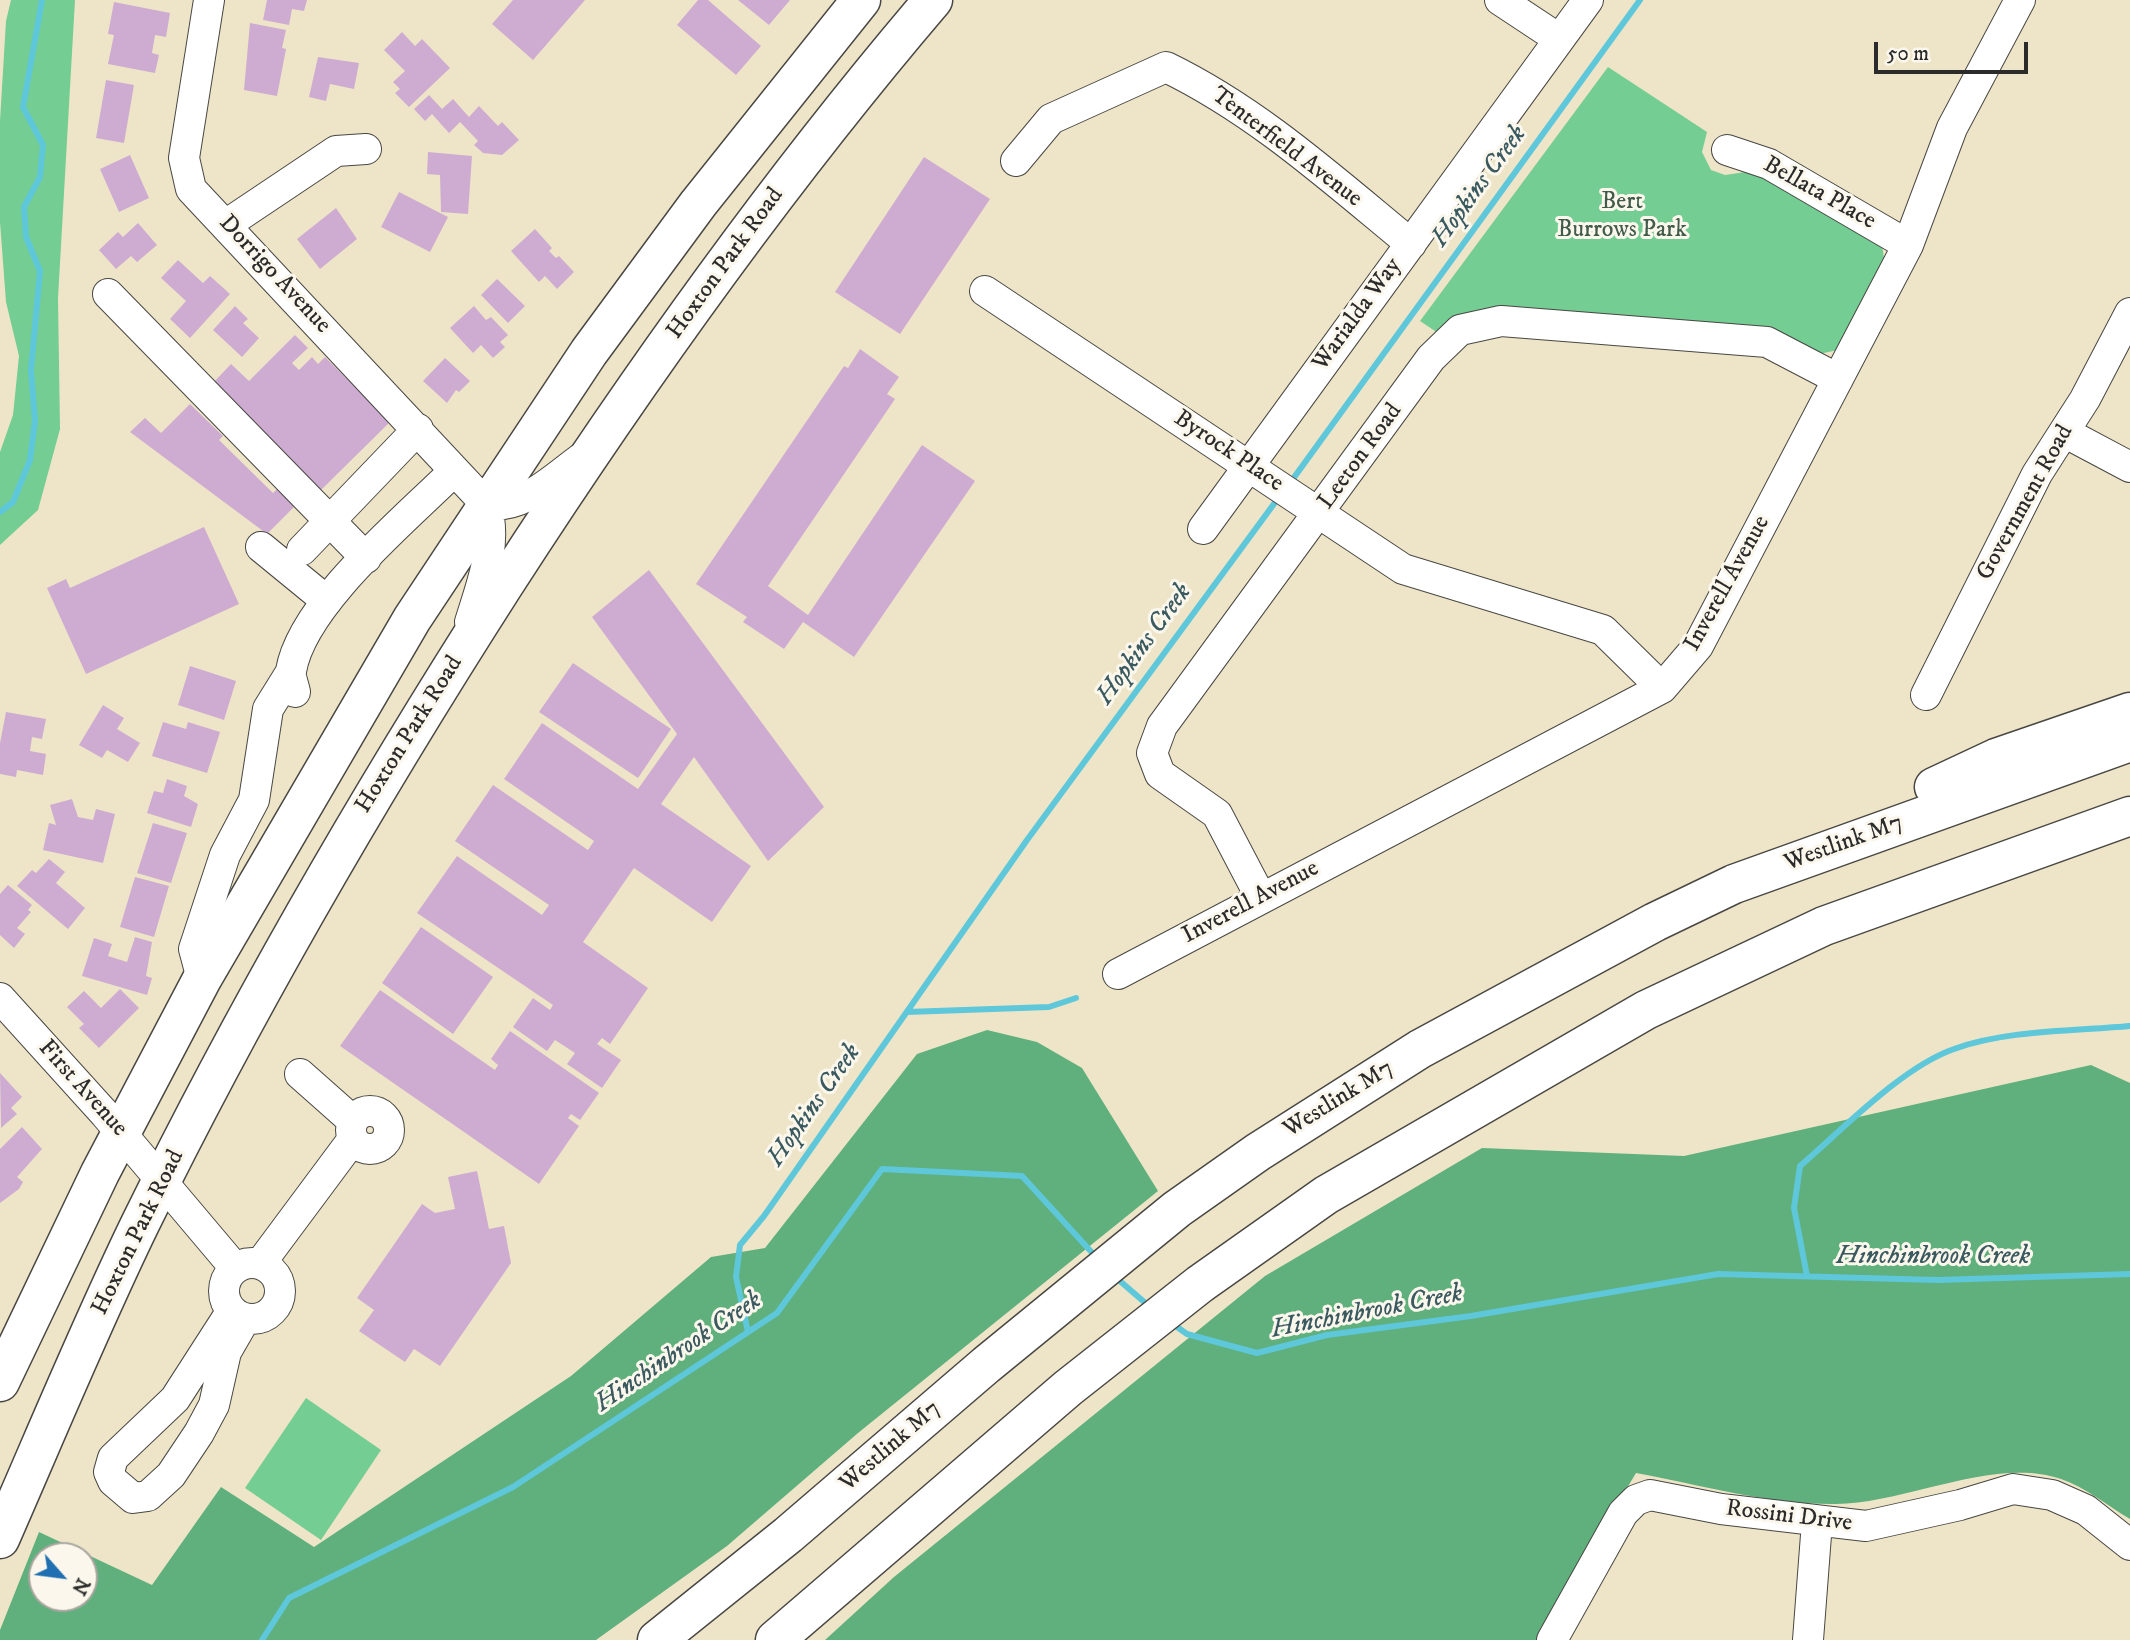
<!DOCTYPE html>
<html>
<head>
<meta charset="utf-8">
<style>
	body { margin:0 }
	#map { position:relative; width:2130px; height:1640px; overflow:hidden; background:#eee5c8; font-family:"IM FELL DW Pica",serif }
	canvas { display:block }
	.north { position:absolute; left:28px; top:1542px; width:70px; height:70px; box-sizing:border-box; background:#fbf7ec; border:2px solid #a8a59f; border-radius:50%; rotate:118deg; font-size:19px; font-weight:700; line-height:28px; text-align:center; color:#2b2b2b }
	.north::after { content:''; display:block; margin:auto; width:24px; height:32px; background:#1f6fb2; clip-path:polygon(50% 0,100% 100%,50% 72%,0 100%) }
	.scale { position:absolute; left:1874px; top:42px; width:154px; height:32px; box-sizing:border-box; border:4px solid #2b2b2b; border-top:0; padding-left:9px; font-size:21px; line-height:24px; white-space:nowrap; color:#2b2b2b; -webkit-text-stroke:5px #fbf7ec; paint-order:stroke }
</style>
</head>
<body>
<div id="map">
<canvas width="2130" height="1640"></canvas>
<div class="north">N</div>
<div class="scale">50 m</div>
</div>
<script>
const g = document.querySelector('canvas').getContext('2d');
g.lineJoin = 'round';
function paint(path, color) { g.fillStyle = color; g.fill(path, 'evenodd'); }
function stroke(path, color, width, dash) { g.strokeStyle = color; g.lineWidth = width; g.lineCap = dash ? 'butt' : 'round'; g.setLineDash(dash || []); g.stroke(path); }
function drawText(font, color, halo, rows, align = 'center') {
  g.font = font + ' "IM FELL DW Pica",serif'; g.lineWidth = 6; g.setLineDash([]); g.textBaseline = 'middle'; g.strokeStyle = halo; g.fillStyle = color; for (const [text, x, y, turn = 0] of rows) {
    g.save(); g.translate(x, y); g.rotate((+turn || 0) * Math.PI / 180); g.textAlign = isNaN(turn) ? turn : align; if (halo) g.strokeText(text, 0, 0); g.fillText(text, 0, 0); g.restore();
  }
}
const green = new Path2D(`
	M11,0H75L58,298L60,429L38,510L0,545V452L13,415L19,356L6,302L0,222V121L6,21Z
	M1608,67L1707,132L1702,152L1711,170L1725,175L1752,171L1882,245L1885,264L1838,350L1819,354L1794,343L1438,333L1420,321Z
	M306,1398L381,1450L321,1540L245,1488Z`);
const forest = new Path2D(`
	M987,1030L1037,1042L1082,1068L1158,1191L858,1433L727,1546L596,1640H0V1630L39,1532L152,1585L221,1487L314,1547L571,1376L711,1257L765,1248L917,1054ZM84,1556V1598H42V1556Z
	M2091,1065L2130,1083V1519C2108,1506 2085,1487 2061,1479C1995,1456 1907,1503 1836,1504C1770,1505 1702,1485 1636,1473L1536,1640H825L894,1577L1265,1276L1482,1148L1684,1156Z`);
const stream = new Path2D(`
	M1290,483L1640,0
	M0,512L13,502L30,460L35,421L31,370L40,271L26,237L24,207L40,177L43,145L23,107L42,0
	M907,1012L1049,1007L1076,998
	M1113,1275L1150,1307
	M1807,1276L1794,1208L1800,1166C1842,1130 1902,1067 1954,1049C2005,1030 2075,1031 2130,1026
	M1170,1322L1187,1334L1257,1353L1327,1335L1471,1316L1718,1274L1937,1280L2130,1274
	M748,1332L736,1277L740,1245L764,1216L1027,840L1279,497
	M262,1640L289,1598L513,1487L777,1313L882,1169L1022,1176L1096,1257`);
const building = new Path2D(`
	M267,0H307L304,11L292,9L289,25L263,20Z
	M513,0H585L533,60L492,24Z
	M698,0H708L761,46L736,75L677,25Z
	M738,0H790L769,25Z
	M114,2L170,13L166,37L155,35L152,53L159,55L155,73L108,64L114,35L108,34Z
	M250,23L286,30L282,48L286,49L277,96L244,90Z
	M402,32L415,46L422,39L450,68L409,107L395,93L400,89L393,82L405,71L384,50Z
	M318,57L359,63L354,89L330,84L326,101L309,97Z
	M106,80L134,85L124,143L96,138Z
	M429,95L442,109L453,99L469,117L479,106L498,126L502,122L519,140L502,155L483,153L474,145L478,141L460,122L449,133L432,114L425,121L414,109Z
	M428,152L472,156L468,214L441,212L440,175L427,174Z
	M130,155L149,198L119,212L100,169Z
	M924,157L990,199L900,334L835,292Z
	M399,192L448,217L430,252L381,227Z
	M336,208L357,239L320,269L297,239Z
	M138,223L157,245L137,262L131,256L116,269L99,250L118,232L123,237Z
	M535,229L552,248L549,251L556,258L559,256L574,272L557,289L545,276L539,282L511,251Z
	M178,260L203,283L210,276L230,294L190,338L170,319L186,301L161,278Z
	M497,279L525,306L508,323L481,295Z
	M235,306L248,319L243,323L259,338L242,357L213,330Z
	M474,306L486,320L491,317L508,335L500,342L505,347L493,358L481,345L473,353L450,328Z
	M295,335L308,348L292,363L299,370L312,357L318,364L325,357L390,422L320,491L213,383L231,364L249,381Z
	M860,349L899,377L887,394L895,399L768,586L808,615L922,445L975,481L854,657L803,622L784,649L743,622L747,617L696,584L844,366L848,368Z
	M445,358L470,381L459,392L456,390L447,403L423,381Z
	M190,404L223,436L219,440L273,493L278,488L296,505L267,534L130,432L145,418L161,433Z
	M204,527L239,604L86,674L47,588L66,579L70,588Z
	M649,570L824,807L768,861L694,757L661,804L751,866L712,922L634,868L583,942L648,988L610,1044L602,1038L597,1044L621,1060L602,1088L567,1064L575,1053L555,1040L547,1051L513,1027L533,998L550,1010L553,1005L417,913L457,856L542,915L549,905L455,841L493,785L588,850L594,841L504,779L542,723L638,789L677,734L592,617Z
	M573,663L671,729L638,778L539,712Z
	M190,666L236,681L224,720L178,705Z
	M103,705L124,718L117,729L140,743L128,762L107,750L102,758L79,745Z
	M6,712L46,719L42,739L32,737L30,751L46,754L43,775L17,770L16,777L0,774V743Z
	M163,722L186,729L188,722L220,732L207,773L152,756Z
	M167,779L187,786L184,796L198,804L191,827L147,813L154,791L163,793Z
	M72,799L78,817L93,820L96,809L115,814L103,863L43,850L49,823L56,825L50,805Z
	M153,823L187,833L171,883L137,873Z
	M49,859L65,872L56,883L85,908L68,929L17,886L32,870L36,873Z
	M135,877L169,886L154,937L120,927Z
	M8,885L32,905L28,910L31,912L17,928L25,934L14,948L0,935V894Z
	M421,927L493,977L453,1034L382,983Z
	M135,937L152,942L146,976L152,978L147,995L82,976L94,938L112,944L108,956L127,962Z
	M120,989L139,1008L99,1048L79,1028L84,1024L67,1007L84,991L101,1008Z
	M380,990L495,1070L498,1065L491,1059L510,1031L599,1093L580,1120L571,1114L568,1118L579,1126L539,1184L340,1046Z
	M0,1073L22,1097L11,1108L17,1114L1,1128Z
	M22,1127L42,1149L17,1177L23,1182L19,1189L0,1203V1149Z
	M477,1171L489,1229L504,1226L511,1263L440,1366L414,1349L405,1362L359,1331L374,1310L357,1298L422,1204L435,1213L455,1209L448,1177Z`);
const minor = new Path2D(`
	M209,0L184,158L191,189L486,504C498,544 482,583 470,622
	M1500,0L1559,39
	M1727,150L1769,164L1908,245
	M1016,161L1051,119L1166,67C1257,111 1333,180 1411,244
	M227,224L336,151L366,149
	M985,291L1403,569L1603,630L1662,688
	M108,294L366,558
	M2064,432L2130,467
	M486,504C522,510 553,479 580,459
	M1203,529L1588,0
	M261,547L327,601
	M302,550L418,429
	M295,692C294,686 290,677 291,671C302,604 406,519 454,471
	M1926,695L2037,474L2085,399L2130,313
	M1261,898L1217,814L1160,774L1152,753L1162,726L1431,358L1460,330L1501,321L1767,342L1838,379
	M1118,974L1662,688L1698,646L1908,245L1952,128L2020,0
	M202,979L194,949L225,855L254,800L268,709L291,672
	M0,998L105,1114L235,1268
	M300,1074L353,1121
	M351 1130a19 19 0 1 1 38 0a19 19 0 1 1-38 0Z
	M224 1291a28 28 0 1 1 56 0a28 28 0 1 1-56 0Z
	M260,1264L353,1139
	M231,1312L175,1399L113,1458L109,1472L113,1481L133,1498L148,1496L171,1475L199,1433L214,1405L226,1352L245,1319
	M1552,1640L1623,1513L1636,1500L1650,1495L1721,1509L1866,1526L1960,1505L2013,1489L2052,1495L2086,1510L2130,1545
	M1808,1640L1817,1522`);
const major = new Path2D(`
	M0,1382L100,1173L202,979L412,619L589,352L698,204L861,0
	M0,1539C46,1434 90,1327 140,1224C248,1004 372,791 504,585C635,382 776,184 933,0`);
const highway = new Path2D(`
	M1934,787L1996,758L2130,712
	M657,1640L788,1535L986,1365L1177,1209L1258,1152L1420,1049L1655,922L1734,884L2130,742
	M775,1640L1068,1388L1200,1284L1326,1195L1646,1010L1824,926L2130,816`);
const streetNames = [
	["Tenterfield Avenue",1286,148,37],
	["Bellata Place",1819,194,29],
	["Hoxton Park Road",726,264,-54],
	["Dorrigo Avenue",274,275,47],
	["Warialda Way",1358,315,-54],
	["Byrock Place",1228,452,34],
	["Leeton Road",1361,457,-54],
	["Government Road",2026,503,-61],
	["Inverell Avenue",1728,584,-61],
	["Hoxton Park Road",410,735,-58],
	["Westlink M7",1844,844,-20],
	["Inverell Avenue",1251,903,-28],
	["First Avenue",82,1089,48],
	["Westlink M7",1339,1100,-32],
	["Hoxton Park Road",139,1233,-64],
	["Westlink M7",891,1447,-41],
	["Rossini Drive",1789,1517,7]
];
const parkNames = [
	["Bert",1622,203],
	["Burrows Park",1622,231]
];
const waterNames = [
	["Hopkins Creek",1480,187,-54],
	["Hopkins Creek",1145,645,-54],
	["Hopkins Creek",815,1106,-55],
	["Hinchinbrook Creek",1933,1258],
	["Hinchinbrook Creek",1367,1313,-11],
	["Hinchinbrook Creek",679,1353,-34]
];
paint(green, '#74cd93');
paint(forest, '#5fb07d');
stroke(stream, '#5ec7da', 6);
paint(building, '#ceacd1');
stroke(minor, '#484743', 32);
stroke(major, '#484743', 41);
stroke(highway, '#484743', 41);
stroke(minor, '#fff', 30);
stroke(major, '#fff', 38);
stroke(highway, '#fff', 38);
drawText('24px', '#2b2b2b', '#fbf7ec', streetNames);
drawText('24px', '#415c4a', '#fbf7ec', parkNames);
drawText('italic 26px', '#3a5a60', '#fbf7ec', waterNames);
</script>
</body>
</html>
